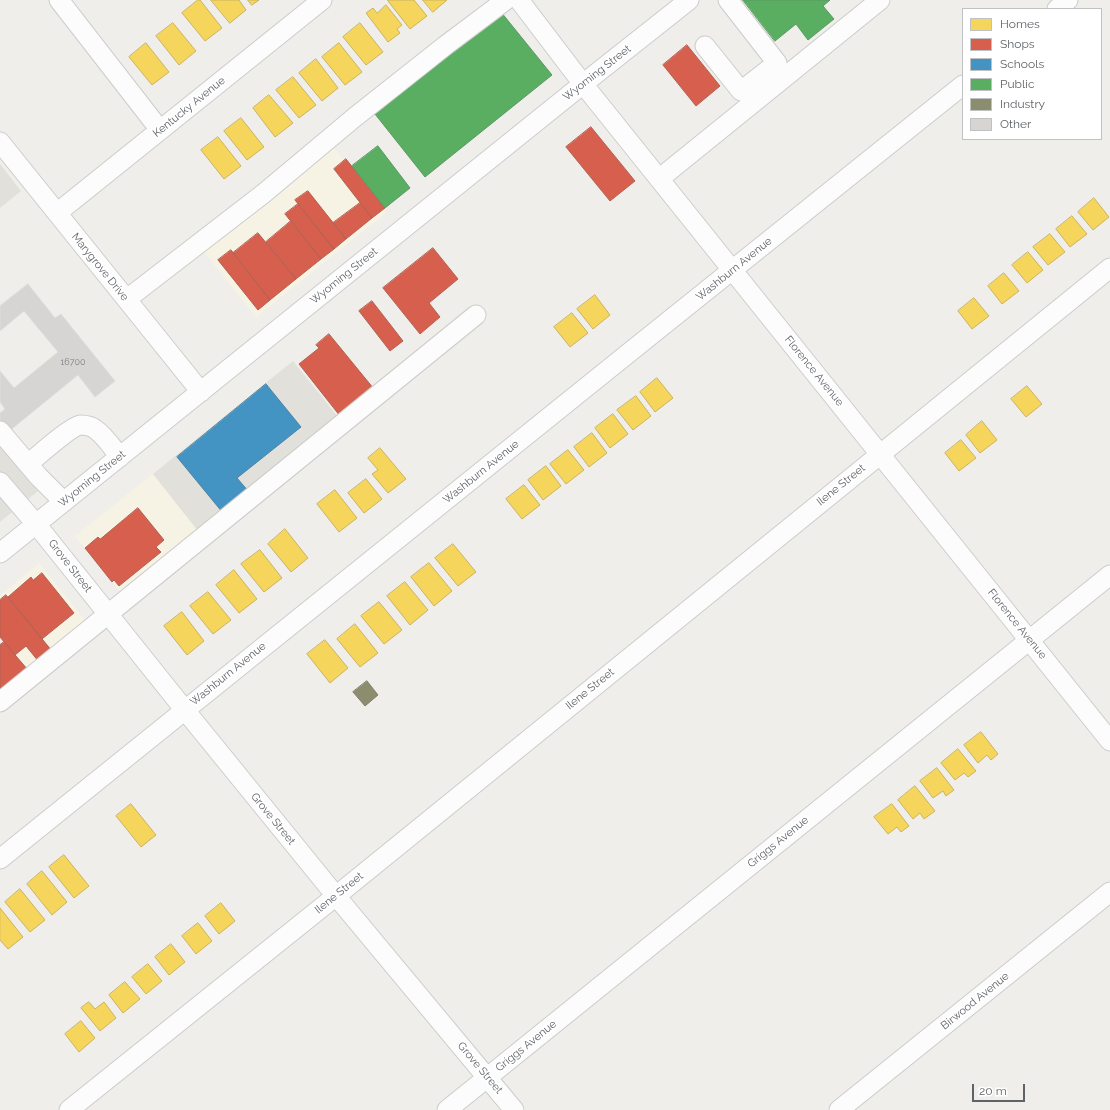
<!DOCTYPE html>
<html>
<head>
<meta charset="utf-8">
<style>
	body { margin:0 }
	#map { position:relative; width:1110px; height:1110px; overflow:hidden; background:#efeeea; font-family:Raleway,sans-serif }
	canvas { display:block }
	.legend { position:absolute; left:962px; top:8px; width:140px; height:132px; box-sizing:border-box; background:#fff; border:1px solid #bfc1c3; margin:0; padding:5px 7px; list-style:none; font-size:12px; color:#5f6368 }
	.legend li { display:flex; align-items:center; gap:8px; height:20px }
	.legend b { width:20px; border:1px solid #bfc1c3 }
	.scale { position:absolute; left:972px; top:1084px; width:53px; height:18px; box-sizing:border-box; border:2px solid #5f6368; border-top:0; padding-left:5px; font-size:12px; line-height:14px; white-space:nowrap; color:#5f6368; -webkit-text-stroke:3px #fff; paint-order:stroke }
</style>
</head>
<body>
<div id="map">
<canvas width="1110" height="1110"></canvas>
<ul class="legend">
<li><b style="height:11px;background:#f6d55c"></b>Homes</li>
<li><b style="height:11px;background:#d6604d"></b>Shops</li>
<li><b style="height:11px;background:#4393c3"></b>Schools</li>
<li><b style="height:11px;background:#5aae61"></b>Public</li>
<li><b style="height:11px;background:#8c8c6e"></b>Industry</li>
<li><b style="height:11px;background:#d6d5d3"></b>Other</li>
</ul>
<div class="scale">20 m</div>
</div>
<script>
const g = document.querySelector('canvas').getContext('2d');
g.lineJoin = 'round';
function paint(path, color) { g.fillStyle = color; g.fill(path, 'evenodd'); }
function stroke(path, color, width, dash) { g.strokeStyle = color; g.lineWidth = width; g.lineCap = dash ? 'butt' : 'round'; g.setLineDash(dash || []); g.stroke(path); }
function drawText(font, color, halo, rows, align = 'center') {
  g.font = font + ' Raleway,sans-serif'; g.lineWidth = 4; g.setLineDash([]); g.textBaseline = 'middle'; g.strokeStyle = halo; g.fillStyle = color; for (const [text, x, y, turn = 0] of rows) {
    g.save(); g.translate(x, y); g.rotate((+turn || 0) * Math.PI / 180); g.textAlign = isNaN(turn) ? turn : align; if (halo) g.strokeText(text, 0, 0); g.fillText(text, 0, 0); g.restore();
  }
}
const commercial = new Path2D(`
	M334,148L386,213L256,317L204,252Z
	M153,474L198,531L121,593L75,536Z
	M39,563L88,624L30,672L0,636V596Z`);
const education = new Path2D(`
	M0,164L21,191L0,208Z
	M293,361L339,418L198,531L153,474Z
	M0,443L38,491L0,522Z`);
const homes = new Path2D(`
	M198,0H200L222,28L205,41L182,13Z
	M211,0H239L246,10L230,23Z
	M248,0H259L252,5Z
	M388,0H414L427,16L410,29L388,1Z
	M423,0H447L433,12Z
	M386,5L402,25L397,29L400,33L388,42L366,13L373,8L377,13Z
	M173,23L196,51L179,65L156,36Z
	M360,23L383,52L366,65L343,37Z
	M146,43L169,72L152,85L129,57Z
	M339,43L362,72L345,85L322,57Z
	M316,59L338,88L322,101L299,73Z
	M293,77L316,105L299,118L276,90Z
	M269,95L293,123L275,137L253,108Z
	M241,118L264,147L247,160L224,131Z
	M218,137L241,166L224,179L201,150Z
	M1094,198L1109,217L1093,230L1078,212Z
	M1072,216L1087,234L1070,247L1056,229Z
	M1050,234L1065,252L1048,265L1033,247Z
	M1028,252L1043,270L1027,283L1012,265Z
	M1004,273L1019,291L1002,304L988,286Z
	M595,295L610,315L593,329L577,309Z
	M974,298L989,316L972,329L958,311Z
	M572,313L588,333L570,347L554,327Z
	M657,378L673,398L655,412L640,392Z
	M1027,386L1042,404L1026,417L1011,399Z
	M636,396L651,416L633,430L617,410Z
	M613,414L628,434L610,448L595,428Z
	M982,421L997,440L980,453L966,435Z
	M592,433L607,453L589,467L574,447Z
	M961,440L976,458L959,471L945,453Z
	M380,448L406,479L388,493L372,474L378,470L368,458Z
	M568,450L584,470L566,484L550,464Z
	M546,466L561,486L543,500L528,480Z
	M366,479L382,499L364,513L348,493Z
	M524,485L540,505L522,519L506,499Z
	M335,490L357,518L339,532L317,504Z
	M285,529L308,558L291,572L268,544Z
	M453,544L476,572L458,586L435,558Z
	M260,550L282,578L264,592L241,564Z
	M429,563L452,591L434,606L411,577Z
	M234,570L257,599L239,613L216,585Z
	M405,582L428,610L410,625L387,596Z
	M208,592L231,620L213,634L190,606Z
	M379,602L402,630L384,644L361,616Z
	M182,612L204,641L187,655L164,626Z
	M355,624L378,653L360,667L337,639Z
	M325,640L348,668L330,683L307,654Z
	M981,732L998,754L991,760L987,755L978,763L964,745Z
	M958,749L976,771L968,777L964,773L955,780L941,763Z
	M937,768L954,790L946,796L943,791L933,798L920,781Z
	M915,786L935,811L924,819L920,813L913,819L898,800Z
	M131,804L156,835L141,847L116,816Z
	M892,804L909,826L901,832L897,827L888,834L874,817Z
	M64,855L89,886L74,898L49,867Z
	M42,871L67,902L52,915L27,884Z
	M20,889L45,920L30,932L5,902Z
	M221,903L235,921L219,934L205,916Z
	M0,908L23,937L8,949L0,940Z
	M198,923L212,941L196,954L182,936Z
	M171,944L185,962L169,975L155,957Z
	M148,964L162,981L146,994L132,977Z
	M125,982L140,999L123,1013L109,995Z
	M89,1002L95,1009L104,1002L116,1018L100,1031L81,1008Z
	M81,1021L95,1038L79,1052L65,1034Z`);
const shops = new Path2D(`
	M687,45L720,86L696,106L663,65Z
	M591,127L635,181L610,201L566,147Z
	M346,159L385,208L372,218L334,169Z
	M308,191L346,239L334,249L295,200Z
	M360,203L372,218L346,239L333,223Z
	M298,204L334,249L321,259L285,214Z
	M291,221L321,259L296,279L266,242Z
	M258,233L296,279L270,300L233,253Z
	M433,248L458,279L429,303L440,317L420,334L383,288Z
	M231,250L270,300L258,310L218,260Z
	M372,301L403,341L390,351L359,311Z
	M329,334L374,389L340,416L299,364L319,348L316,345Z
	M138,508L164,540L156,547L161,552L119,586L114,580L112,582L85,548L98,537L100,539Z
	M42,573L74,613L42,639L8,597L31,577L33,580Z
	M6,595L52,651L39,662L26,646L15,655L0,637V600Z
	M4,642L28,670L0,693V645Z`);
const schools = new Path2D(`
	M266,384L301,427L237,478L249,492L223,513L177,457Z`);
const public = new Path2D(`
	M743,0H830L823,6L834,19L808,40L796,24L775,41Z
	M501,12L552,75L425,177L375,114Z
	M378,146L410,188L385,208L352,166Z`);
const industry = new Path2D(`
	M367,681L378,695L365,706L353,692Z`);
const building = new Path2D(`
	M28,284L55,318L61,314L115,381L95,397L78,375L8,432L0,422V413L5,409L0,402V371L14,388L58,352L24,311L0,331V306Z`);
const minor = new Path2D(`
	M59,0L160,130
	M519,0L583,84L1110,741
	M1057,9L1068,0
	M705,46L741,91L777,63L728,0
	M0,142L201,392
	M659,179L880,0
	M57,213L322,0
	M127,299L263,194L355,117L446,45L506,0
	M0,431L39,477L64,502
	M28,464C38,456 70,427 80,425C85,425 91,426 95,429C105,436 112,447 120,457
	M0,482L36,524L184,709L336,896L514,1110
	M0,553L583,84L689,0
	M0,702L476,315
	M0,859C319,599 642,343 963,85
	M69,1110L336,896L1110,268
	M447,1110L1110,575
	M839,1110L1110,892`);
const numberNames = [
	["16700",73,362]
];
const streetNames = [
	["Wyoming Street",597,73,-38],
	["Kentucky Avenue",189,107,-39],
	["Marygrove Drive",100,267,51],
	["Washburn Avenue",734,269,-39],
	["Wyoming Street",344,276,-39],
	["Florence Avenue",814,371,51],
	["Washburn Avenue",481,472,-39],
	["Wyoming Street",92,479,-39],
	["Ilene Street",841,485,-39],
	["Grove Street",70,566,52],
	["Florence Avenue",1017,624,51],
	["Washburn Avenue",228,674,-39],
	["Ilene Street",590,689,-39],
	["Grove Street",273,819,51],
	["Griggs Avenue",778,842,-39],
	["Ilene Street",339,893,-39],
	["Birwood Avenue",975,1001,-39],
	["Griggs Avenue",526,1046,-39],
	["Grove Street",480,1068,50]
];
paint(commercial, '#f7f3e4');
paint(education, '#e2e0da');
paint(homes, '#f6d55c');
stroke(homes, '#c9b360', 1);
paint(shops, '#d6604d');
stroke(shops, '#b26155', 1);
paint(schools, '#4393c3');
stroke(schools, '#4b85a8', 1);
paint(public, '#5aae61');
stroke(public, '#5c9863', 1);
paint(industry, '#8c8c6e');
stroke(industry, '#7e806c', 1);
paint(building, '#d6d5d3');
stroke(building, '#deddd9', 1);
stroke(minor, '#cbcccc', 21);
stroke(minor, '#fdfcfc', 19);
drawText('9px', '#7e8184', null, numberNames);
drawText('11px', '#5f6368', '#fff', streetNames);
</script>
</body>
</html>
